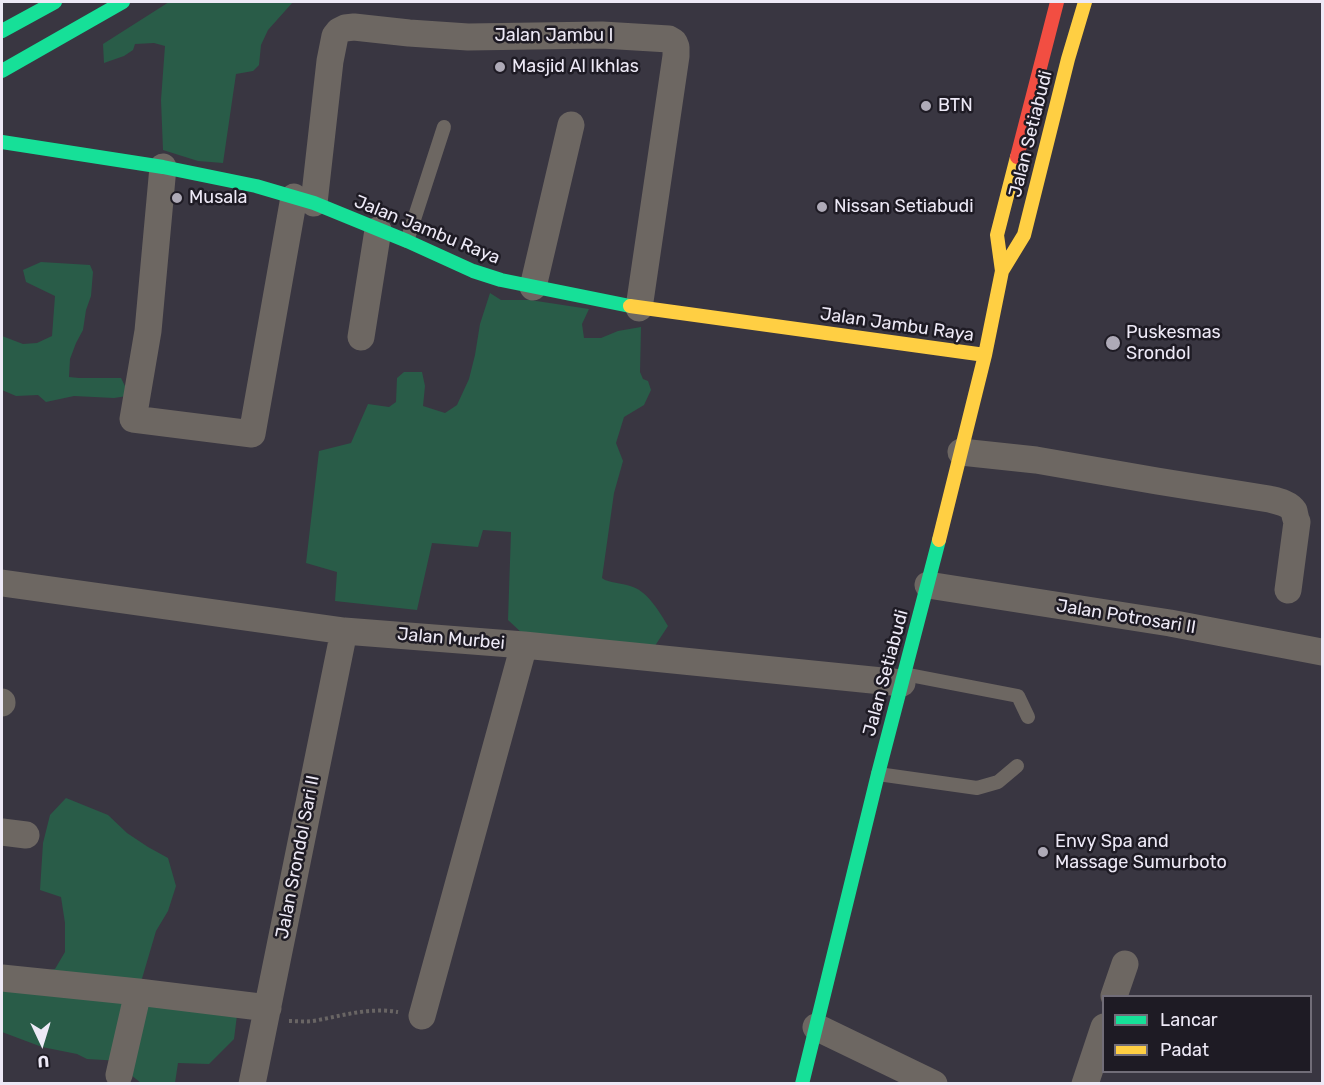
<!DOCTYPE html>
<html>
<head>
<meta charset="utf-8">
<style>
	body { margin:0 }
	#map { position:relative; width:1324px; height:1085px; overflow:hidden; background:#393641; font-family:Rubik,sans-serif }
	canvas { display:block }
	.frame { position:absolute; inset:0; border:3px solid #ede9f6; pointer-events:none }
	.legend { position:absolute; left:1102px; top:995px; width:210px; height:78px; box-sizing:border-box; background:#1e1b24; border:2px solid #716d78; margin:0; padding:8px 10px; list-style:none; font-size:18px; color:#ede9f6 }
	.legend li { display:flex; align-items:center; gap:12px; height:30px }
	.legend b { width:30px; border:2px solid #716d78 }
	.north { position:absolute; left:12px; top:1013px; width:60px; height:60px; -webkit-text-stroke:4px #1e1b24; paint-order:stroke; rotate:176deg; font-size:16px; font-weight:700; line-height:24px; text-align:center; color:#ede9f6 }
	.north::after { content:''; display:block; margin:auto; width:21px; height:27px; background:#ede9f6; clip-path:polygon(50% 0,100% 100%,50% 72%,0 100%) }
</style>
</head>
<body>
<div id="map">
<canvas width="1324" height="1085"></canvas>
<div class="frame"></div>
<ul class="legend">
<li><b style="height:8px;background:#16e098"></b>Lancar</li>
<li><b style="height:8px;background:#ffcf43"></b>Padat</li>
</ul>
<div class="north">U</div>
</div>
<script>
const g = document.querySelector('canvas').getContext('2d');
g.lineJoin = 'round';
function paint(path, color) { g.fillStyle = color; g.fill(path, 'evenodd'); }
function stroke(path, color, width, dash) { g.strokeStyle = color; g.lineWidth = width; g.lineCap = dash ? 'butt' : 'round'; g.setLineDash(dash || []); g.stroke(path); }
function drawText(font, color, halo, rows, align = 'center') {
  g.font = font + ' Rubik,sans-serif'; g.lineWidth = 5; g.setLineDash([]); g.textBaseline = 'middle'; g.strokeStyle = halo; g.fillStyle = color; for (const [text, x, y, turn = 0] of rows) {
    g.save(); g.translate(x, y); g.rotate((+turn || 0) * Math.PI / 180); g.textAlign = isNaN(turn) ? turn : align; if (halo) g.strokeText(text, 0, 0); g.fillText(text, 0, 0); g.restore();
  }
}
const green = new Path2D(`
	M169,2H293L268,30L261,45L259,65L253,71L236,74L223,163L198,161L163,150L161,100L165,46L154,43L135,44L133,50L124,56L104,63L103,44Z
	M41,262L90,265L93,272L91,296L86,310L83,330L76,343L70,359L69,377L79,378H121L127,390V396L114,398L74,396L46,402L38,395L16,396L2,390V336L23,344L37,343L52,336L55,296L26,282L23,270Z
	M490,293L501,300H530L589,309L582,324L584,338H601L618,331L641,327L640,372L643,379L648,381L651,390L644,405L624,417L616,443L623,461L614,493L602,578L605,580C613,583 626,584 633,587C649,593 660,613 668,626L645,661L537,647L508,620L511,532L483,530L478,547L432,543L417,610L335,601L337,572L306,563L319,451L351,443L368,404L389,407L396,402L397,378L404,372H422L425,386L423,406L445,413L457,405L469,379L475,355L480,324Z
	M66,798L108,815L127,833L148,847L168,858L176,886L168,911L156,931L141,982L237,1015L234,1039L209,1064L178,1063L175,1083H141L131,1075L121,1061L87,1059L77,1054L42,1047L2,1032V974L38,972L55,969L65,952V923L61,897L40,890L43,843L50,815Z`);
const path = new Path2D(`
	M289,1021C297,1021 305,1022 313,1021C342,1016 368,1007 398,1012`);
const lane = new Path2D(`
	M407,241L444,127
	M904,674L1018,696L1028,717
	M878,774L977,788L998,782L1017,766`);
const street = new Path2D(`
	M163,167L148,331L133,419L252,434L294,197
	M314,203L330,61L335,36L339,31L345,28L354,27L409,33L468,37L602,35L669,39L674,42L676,47V56L639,308
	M533,287L571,125
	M361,337L378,230
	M961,452L1036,460L1157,481L1269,499C1277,501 1289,503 1294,511C1294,511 1296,521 1297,522L1288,590
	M2,583L344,631L524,645L902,683
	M928,585L1170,623L1322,652
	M2,702V703
	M2,832L26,835
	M2,978L138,992L119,1075
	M138,992L268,1008
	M1114,996L1125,964
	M422,1016L524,645
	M816,1027L934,1084
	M252,1084L344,631
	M1085,1084L1104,1027`);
const fast = new Path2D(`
	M2,31L55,2
	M2,71L123,2
	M2,142L163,167L256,186L314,203L407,241L473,271L501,280L630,306
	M802,1084L878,774L939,540`);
const slow = new Path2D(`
	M1002,271L1024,235L1068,59L1085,2
	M630,306L985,355
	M939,540L985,355L1002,271L997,235L1017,157`);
const jam = new Path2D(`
	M1017,157L1057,2`);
const markers = [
	[500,67,6,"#aeaab7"],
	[926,106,6,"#aeaab7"],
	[177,198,6,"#aeaab7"],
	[822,207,6,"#aeaab7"],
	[1113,343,8,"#aeaab7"],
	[1043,852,6,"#aeaab7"]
];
const streetNames = [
	["Jalan Jambu I",554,36],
	["Jalan Setiabudi",1031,134,-76],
	["Jalan Jambu Raya",427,230,22],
	["Jalan Jambu Raya",897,325,8],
	["Jalan Potrosari II",1126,617,9],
	["Jalan Murbei",451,639,5],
	["Jalan Setiabudi",886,673,-75],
	["Jalan Srondol Sari II",298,857,-79]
];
const poiNames = [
	["Masjid Al Ikhlas",512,67],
	["BTN",938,106],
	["Musala",189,198],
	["Nissan Setiabudi",834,207],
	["Puskesmas",1126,333],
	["Srondol",1126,354],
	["Envy Spa and",1055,842],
	["Massage Sumurboto",1055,863]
];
paint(green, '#295c48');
stroke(path, '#696564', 4, [3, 3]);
stroke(lane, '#6d6762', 14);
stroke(street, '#6d6762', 27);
stroke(fast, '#16e098', 14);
stroke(slow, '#ffcf43', 14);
stroke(jam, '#f24e42', 14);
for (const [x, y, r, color] of markers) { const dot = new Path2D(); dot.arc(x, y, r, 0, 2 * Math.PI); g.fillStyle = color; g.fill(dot); stroke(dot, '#1e1b24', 2); }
drawText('18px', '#ede9f6', '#1e1b24', streetNames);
drawText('18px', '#ede9f6', '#1e1b24', poiNames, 'left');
</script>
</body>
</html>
